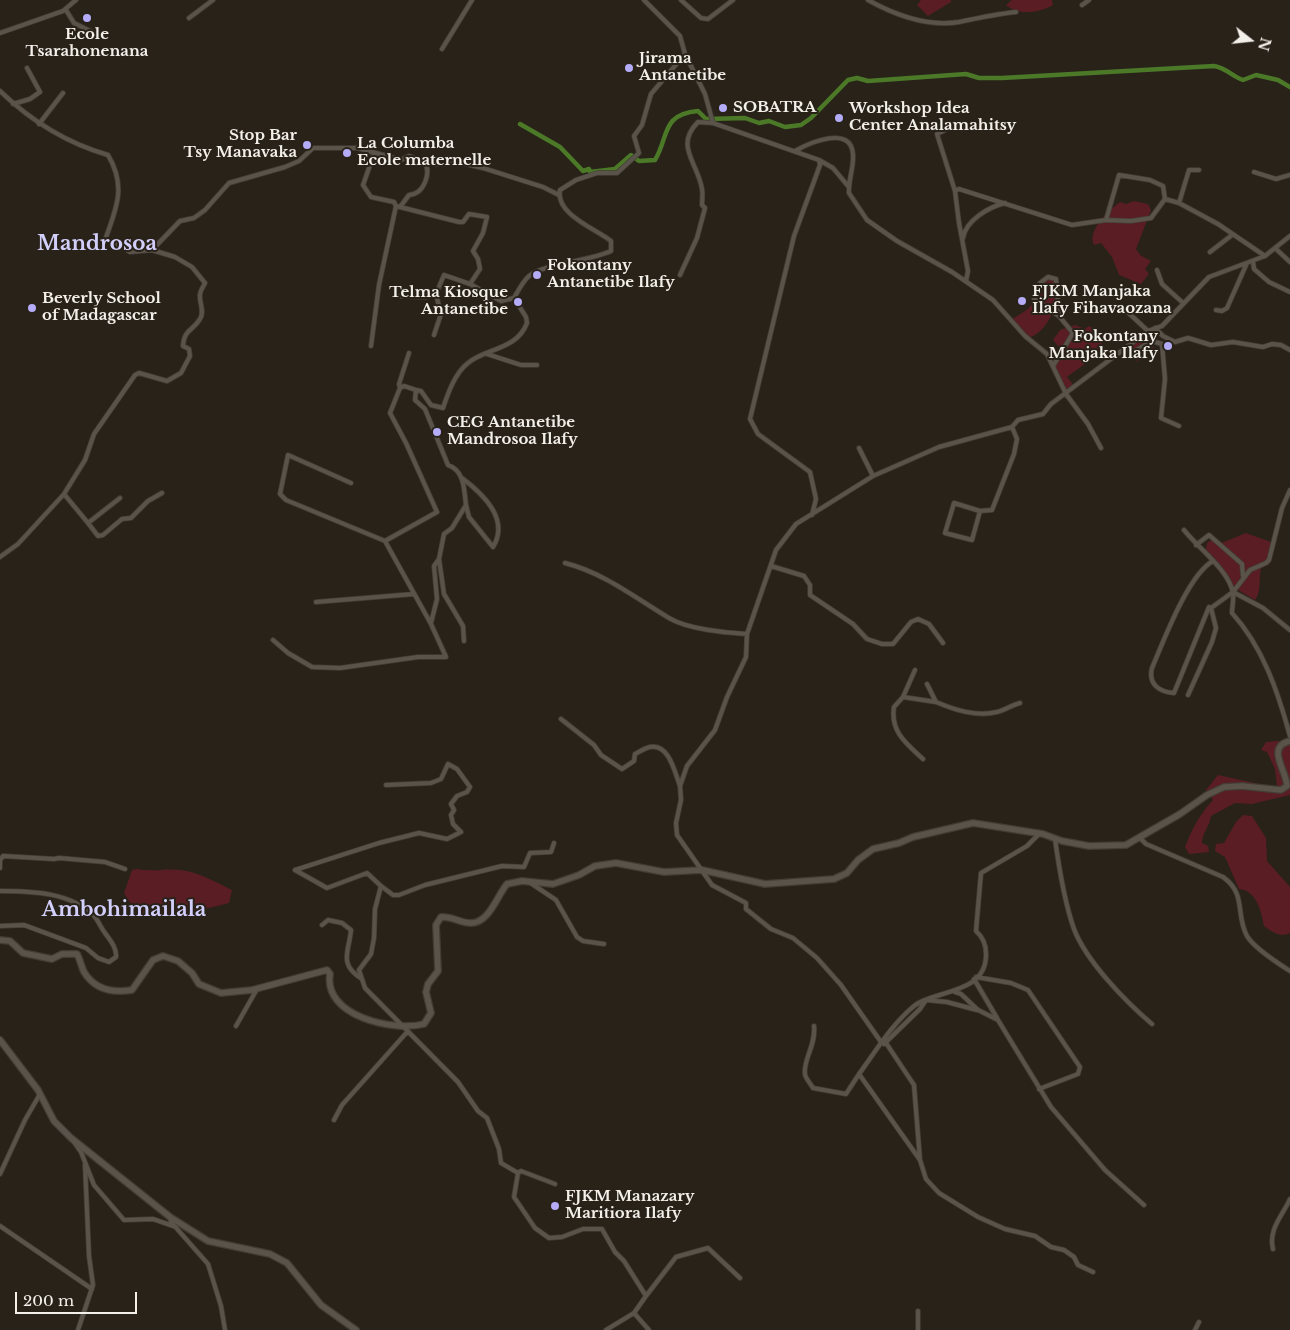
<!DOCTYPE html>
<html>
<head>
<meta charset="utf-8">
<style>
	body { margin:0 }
	#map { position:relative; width:1290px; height:1330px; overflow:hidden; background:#282219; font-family:"Libre Baskerville",serif }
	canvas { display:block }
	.north { position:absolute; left:1225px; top:15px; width:50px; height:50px; -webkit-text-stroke:4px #282219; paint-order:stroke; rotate:106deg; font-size:14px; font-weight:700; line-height:20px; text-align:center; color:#f3efe9 }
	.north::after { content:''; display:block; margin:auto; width:18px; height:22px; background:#f3efe9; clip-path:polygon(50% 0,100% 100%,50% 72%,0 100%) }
	.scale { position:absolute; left:15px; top:1292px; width:122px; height:22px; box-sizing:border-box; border:2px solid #f3efe9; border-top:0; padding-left:6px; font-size:15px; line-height:18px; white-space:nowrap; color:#f3efe9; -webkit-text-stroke:4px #282219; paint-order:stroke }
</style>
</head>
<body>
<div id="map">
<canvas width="1290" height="1330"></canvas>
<div class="north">N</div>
<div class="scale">200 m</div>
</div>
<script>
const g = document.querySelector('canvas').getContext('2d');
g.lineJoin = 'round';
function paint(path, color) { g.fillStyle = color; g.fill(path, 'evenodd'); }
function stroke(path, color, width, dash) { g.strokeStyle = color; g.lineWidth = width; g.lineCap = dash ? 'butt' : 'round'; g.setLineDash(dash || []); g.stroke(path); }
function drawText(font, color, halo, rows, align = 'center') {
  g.font = font + ' "Libre Baskerville",serif'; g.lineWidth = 4; g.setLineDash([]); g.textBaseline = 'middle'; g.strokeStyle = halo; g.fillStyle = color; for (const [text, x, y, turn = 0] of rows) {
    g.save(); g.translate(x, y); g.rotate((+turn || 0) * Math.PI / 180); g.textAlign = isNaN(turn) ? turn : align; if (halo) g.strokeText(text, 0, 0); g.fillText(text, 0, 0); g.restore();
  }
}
const green = new Path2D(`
	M921,0H951V2L928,16L917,5Z
	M1012,0H1052L1053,5C1039,13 1019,16 1006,5Z
	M1134,201L1148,204L1151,210L1136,249L1140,255L1151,261L1145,269L1149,274L1141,284L1119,275L1112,257L1101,243L1094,245C1087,230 1108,211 1120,202L1126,204Z
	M1051,278L1056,281C1059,301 1050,333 1027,338L1011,320L1028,309L1040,295L1046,279Z
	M1075,325L1085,329L1089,326C1123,341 1082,366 1067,377L1075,387L1066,394L1053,366L1063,352L1053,340L1060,330Z
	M1139,338L1144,339L1155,349L1137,361L1124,350Z
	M1246,533L1271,542L1267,559C1255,568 1264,589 1255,600L1233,587L1222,567L1206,550L1207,543L1211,540L1219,544Z
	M1278,741L1290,744V795L1252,804L1235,803L1211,816C1210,826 1202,833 1202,843L1208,846L1209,852L1189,854L1185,847C1192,829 1199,815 1213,800L1206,790L1218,775L1268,786H1277L1275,769L1267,752L1261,750L1266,742Z
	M1243,815L1252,816L1266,838L1267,861L1290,887V933C1280,938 1272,932 1264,926C1261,911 1257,891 1239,889L1225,857L1215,851L1216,844L1224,843L1236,822Z
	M137,869C152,872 166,868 180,870C198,872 216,882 232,890L229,903C215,907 201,909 187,912C158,918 140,923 124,893L132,870Z`);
const canal = new Path2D(`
	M520,124L560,147L583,171L589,169L590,172L615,169L631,155L639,161L655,160C669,137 661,114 698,111L706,119L745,118L759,123L769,121L785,127L801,125L811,118L848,80L857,78L868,81L966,74L979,78H1002L1214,66C1226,68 1232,76 1243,80L1256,75L1278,80L1290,87`);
const street = new Path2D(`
	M681,0L701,18L708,19L733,0
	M868,0C895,15 928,27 959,22C978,18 997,14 1016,12
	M1082,5L1089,0
	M66,10L74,23L92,32
	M189,18L213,0
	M0,33L63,11L76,0
	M442,49L472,0
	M685,54L705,94L713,123L819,160L820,165L794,236L750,419L758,434L810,472L816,499L812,515
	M0,91C31,121 66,143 108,155C127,187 116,209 105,240L121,246L130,252L152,250L175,257L192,267L205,283C203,287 200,291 200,295C199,302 205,312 200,319C193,331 184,329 183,346L189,349L190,356L181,373L167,381L139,373L135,375L94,434L85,460L64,494L18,544L0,557
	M13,104L30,99L40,92L27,68
	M39,124L63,93
	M960,127L949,128L937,134L955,191L959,223L968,271L966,281
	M795,151C809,143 852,124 853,155C854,167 848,181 849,193L867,220L897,241L952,272L993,300L1025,336L1047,354L1066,394L1088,424L1101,448
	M819,160L833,168L848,186
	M1199,170H1189L1179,203L1218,224L1265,256
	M1254,172L1276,179L1290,175
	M955,191L959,189L1072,225L1106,220L1131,221L1151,218L1165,199L1179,203
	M396,206L459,222H463L469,214L487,217L483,233L473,251L478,259L480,269L470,284
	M400,207L409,195C424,194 432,173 424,160
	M1106,220L1119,175L1150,180L1163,186L1165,199
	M963,238C966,220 989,207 1005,203
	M1275,248L1290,262
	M152,250L180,221L194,218L205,210L229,183L285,167L299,161L313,148H358L401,160L409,156L434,164H466L483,168L543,187L559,195
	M1210,252L1232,235
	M1253,261L1254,269L1269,282L1290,292
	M1157,270L1162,284L1182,302
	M680,275L697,238L705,208L702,205C702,200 703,194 702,189C698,163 674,146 698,122L713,123
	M1040,283L1048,277L1056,279L1059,316
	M397,296L425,297L436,294
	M514,298C518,291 523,281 529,276C543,264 590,261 611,251V241C596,229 555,214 560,190L576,180L597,173H617L639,153L634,136L642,125L651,94L685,54L680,36L644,0
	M1034,299L1059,316L1073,333L1053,366
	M1121,306L1148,331
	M1216,310L1222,311L1227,308L1247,263
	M1155,328L1163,336L1175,342L1188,338L1211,345L1233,342L1263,347L1272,344L1281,345L1290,350
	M434,335L441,314L436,294L444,275L470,284L501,301L514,298
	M371,346L379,285L396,206L394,202L371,197L363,185L374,154
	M1124,350L1135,351L1152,341L1162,344L1165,379L1161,418L1179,426
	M409,353L399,384L400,388L404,386L416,390L415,400L425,409L448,465C465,471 464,490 466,505L452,528L444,534L439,559L434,566L437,599L431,623
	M487,354L521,365H537
	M416,390L421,391L431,405L443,408C448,393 455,373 468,363C486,348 517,350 527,323L526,317L514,298
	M859,448L873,476
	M462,478C483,494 510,519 493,547L469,517L466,505
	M351,483L288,455L280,494L286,500L385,541
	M64,494L88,523L120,498
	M980,511L972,540L945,533L954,503L980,511L992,510L1014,454L1017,439L1012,427
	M88,523L98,536L103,535L122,519L131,518L148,501L162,493
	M1184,530C1198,548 1229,570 1233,593C1234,599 1232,607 1232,613C1263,647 1278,692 1290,736
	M1196,545L1209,535L1242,564L1243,576
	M439,559L444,594L463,626L464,641
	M565,563C604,573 634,597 669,618C687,629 726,633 747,634
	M771,566L804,576L810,585V595L853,624L867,639L882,644H893L911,622L918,619L929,624L943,643
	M1233,592L1263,608L1290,630
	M316,602L414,594
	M1209,607L1174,693C1159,692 1148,684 1152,668C1164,640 1188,575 1213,561
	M1211,608L1233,592L1250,570L1266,563L1269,560L1282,508L1290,490
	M273,640L288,653L312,667L340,668L418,657H446L431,624L385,541L437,512L406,443L390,413L400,388
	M927,684L936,702C955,710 976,717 997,712C1005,710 1012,705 1020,703
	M1188,695L1212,642L1216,628L1211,608
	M903,697L915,670
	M561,719L594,745L601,755L622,769L634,761L635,754C639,752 645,748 650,747C669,743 675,773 680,786
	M923,759C907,744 890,732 894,707L903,697L936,702
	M1039,834L1027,846L981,873L976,931C983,937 986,945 986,954C987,995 933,990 914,1006C891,1025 876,1051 859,1074L920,1160L926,1179L939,1193L978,1217L1005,1229L1035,1236L1051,1247L1064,1250L1074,1257L1078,1265L1093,1272
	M1140,838L1146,844L1223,877C1247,894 1235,914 1247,936C1254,948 1279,964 1290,971
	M1055,839C1059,868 1064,901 1074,929C1086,961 1126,1002 1152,1024
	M0,859V868
	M1,859L3,856L54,859L59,858L105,862L125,869
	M295,870L327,888L367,873L381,886L375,909L374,938L371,954L359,970L365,988L458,1082L478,1111L487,1118L499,1149L501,1163L518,1173L514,1197L535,1228L549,1238L562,1237L583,1229H602L615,1252L624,1261L646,1296L634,1313L649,1330
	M295,870L379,843L419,833L447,839L461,832L453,824L451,815L454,810L451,804L457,796L467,792L470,787L457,769L448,764L441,779L431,783L386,785
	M529,882L556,900L577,937L583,941L604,944
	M381,886L393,895H399L425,885L502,866L524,867L530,853L551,852L554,843
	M0,891C31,891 72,892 95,917C99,922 101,928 105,933C110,940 117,948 116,957L109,962L98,958L86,948L24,925L0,926
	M322,925L328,920L342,923L351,930C349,952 338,964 362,979
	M976,977L1011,983L1028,990L1080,1067L1078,1074L1039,1089
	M974,979L997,1018
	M955,992L961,994L978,1010L998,1020L1051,1107L1105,1170L1144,1205
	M236,1026L257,989
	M814,1026C816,1046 803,1059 805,1074C805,1078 811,1084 813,1088L846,1094L859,1074
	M881,1042L841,985L817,958L793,938L771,929L746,909V903L712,885L677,835L676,823L681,800L680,786L687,766L715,730L727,697L746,657L747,634L776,550L796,524L873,476L939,447L1012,427L1018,420L1043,414L1051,404L1148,331L1162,326L1209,277L1265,256L1290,236
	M886,1043L914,1085L920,1160
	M884,1044L920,1009L926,1000L947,1002L977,1010
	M334,1120L342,1105L408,1031
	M74,1142L81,1152L94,1185L124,1220L153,1219L176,1227
	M518,1173L521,1171L555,1184
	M0,1174L25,1120L40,1094
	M170,1217L171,1222L208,1264L221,1306L225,1330
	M0,1226L92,1289
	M1273,1249C1268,1229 1283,1215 1290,1199
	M646,1296L676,1257L708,1248L740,1278
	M78,1330L93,1285L89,1256L85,1165
	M606,1330L634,1313
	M918,1330V1311
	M1195,1330L1199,1322`);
const secondary = new Path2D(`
	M0,940L10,941L23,953L52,959L62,954H77C80,959 81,966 84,972C95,990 114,993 132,990L153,960L163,956L178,961L192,973L199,984L221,993L252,990L327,970L330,974C323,1016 393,1032 424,1024L431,1013L426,992L428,984L438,971L436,925L441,917C452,916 460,923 471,923C489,923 497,896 507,884L522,881L553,884L579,875L595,866L616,863L664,872L702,870L765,884L834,879L847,873L858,860L873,849L899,843L913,837L973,823L1043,834L1062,841L1089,846L1126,845L1180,814L1207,795L1224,787L1242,786L1281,790L1287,786C1287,771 1265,747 1290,741
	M0,1040L38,1090L54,1121L71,1138L170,1217L208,1241L270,1254L287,1263L321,1305L356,1330`);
const markers = [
	[87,18,5,"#b5acf8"],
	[629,68,5,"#b5acf8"],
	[723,108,5,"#b5acf8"],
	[839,118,5,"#b5acf8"],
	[307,145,5,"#b5acf8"],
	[347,153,5,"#b5acf8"],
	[537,275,5,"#b5acf8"],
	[1022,301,5,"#b5acf8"],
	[518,302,5,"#b5acf8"],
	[32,308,5,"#b5acf8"],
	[1168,346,5,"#b5acf8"],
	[437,432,5,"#b5acf8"],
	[555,1206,5,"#b5acf8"]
];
const poiNames = [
	["Ecole",87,35,"center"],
	["Tsarahonenana",87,52,"center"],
	["Jirama",639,59],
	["Antanetibe",639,76],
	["SOBATRA",733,108],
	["Workshop Idea",849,109],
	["Center Analamahitsy",849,126],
	["Stop Bar",297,136,"right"],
	["Tsy Manavaka",297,153,"right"],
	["La Columba",357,144],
	["Ecole maternelle",357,161],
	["Fokontany",547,266],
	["Antanetibe Ilafy",547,283],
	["FJKM Manjaka",1032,292],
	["Ilafy Fihavaozana",1032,309],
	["Telma Kiosque",508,293,"right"],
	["Antanetibe",508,310,"right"],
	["Beverly School",42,299],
	["of Madagascar",42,316],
	["Fokontany",1158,337,"right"],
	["Manjaka Ilafy",1158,354,"right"],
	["CEG Antanetibe",447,423],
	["Mandrosoa Ilafy",447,440],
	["FJKM Manazary",565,1197],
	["Maritiora Ilafy",565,1214]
];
const districtNames = [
	["Mandrosoa",97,244],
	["Ambohimailala",124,910]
];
paint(green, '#5a1d24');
stroke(canal, '#4b7927', 4.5);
stroke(street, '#433d36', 5.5);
stroke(secondary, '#433d36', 8);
stroke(street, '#5a5349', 4);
stroke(secondary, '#5a5349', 5.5);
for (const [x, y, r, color] of markers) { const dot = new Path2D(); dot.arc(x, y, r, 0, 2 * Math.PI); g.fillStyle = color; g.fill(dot); stroke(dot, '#282219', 2); }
drawText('bold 15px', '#f3efe9', '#282219', poiNames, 'left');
drawText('bold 20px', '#d3cffb', '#282219', districtNames);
</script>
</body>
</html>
